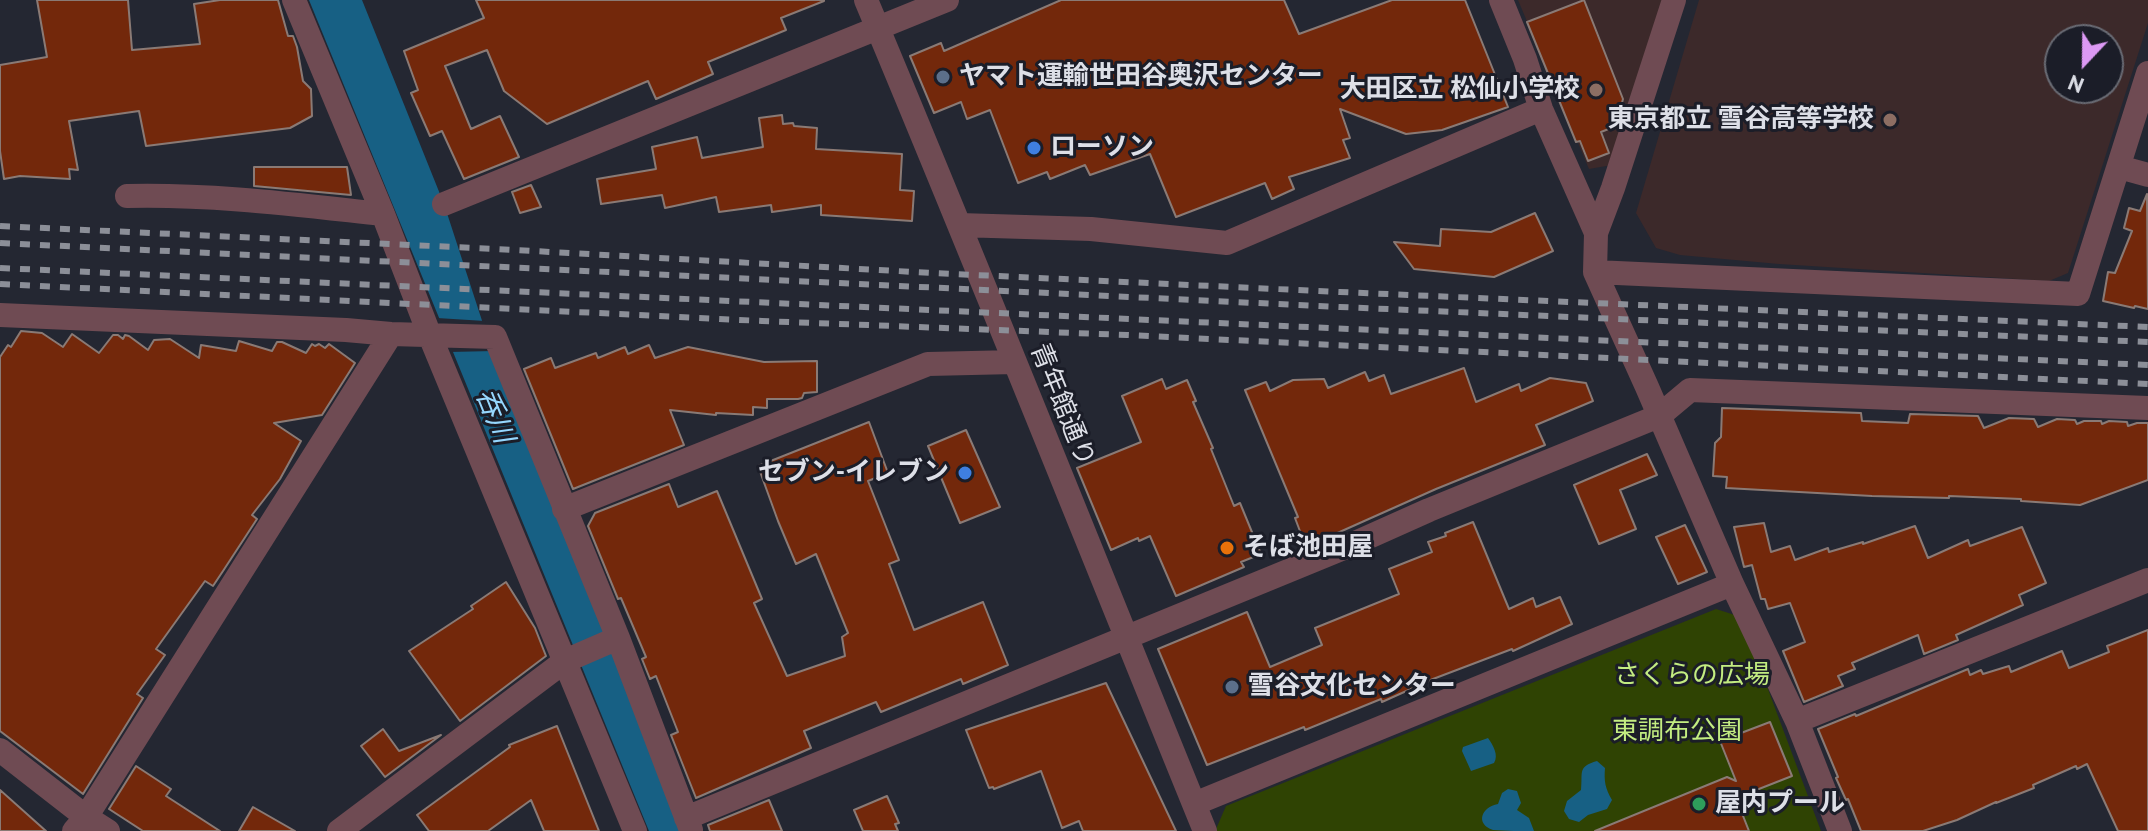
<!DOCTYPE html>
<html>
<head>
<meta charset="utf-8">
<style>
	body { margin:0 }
	#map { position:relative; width:2148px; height:831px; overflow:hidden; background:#242732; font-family:"PT Sans",sans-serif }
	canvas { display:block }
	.north { position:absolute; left:2044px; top:24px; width:80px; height:80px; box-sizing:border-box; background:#1b1d28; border:2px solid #696b74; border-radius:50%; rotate:202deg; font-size:22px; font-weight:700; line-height:32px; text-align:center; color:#dddfe7 }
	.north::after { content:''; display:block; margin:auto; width:28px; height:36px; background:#dc99f4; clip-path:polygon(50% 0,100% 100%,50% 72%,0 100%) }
</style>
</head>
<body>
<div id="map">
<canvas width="2148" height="831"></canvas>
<div class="north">N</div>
</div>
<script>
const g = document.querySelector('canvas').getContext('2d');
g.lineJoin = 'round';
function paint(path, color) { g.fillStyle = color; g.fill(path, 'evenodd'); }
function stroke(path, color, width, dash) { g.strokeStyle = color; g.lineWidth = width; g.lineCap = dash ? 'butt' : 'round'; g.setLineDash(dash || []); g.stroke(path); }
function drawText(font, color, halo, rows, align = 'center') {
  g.font = font + ' "PT Sans","Noto Sans JP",sans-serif'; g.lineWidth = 6; g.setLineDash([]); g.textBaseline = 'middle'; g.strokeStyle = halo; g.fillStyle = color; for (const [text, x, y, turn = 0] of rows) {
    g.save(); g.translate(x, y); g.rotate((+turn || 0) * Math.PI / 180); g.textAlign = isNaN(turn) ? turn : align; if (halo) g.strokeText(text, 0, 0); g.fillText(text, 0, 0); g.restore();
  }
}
const education = new Path2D(`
	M1518,0H1664L1612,165L1589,169Z
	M1699,0H2148V23L2068,273L2049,281L1779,264L1680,255L1656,248L1636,213ZM2060,40H2108V88H2060Z`);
const green = new Path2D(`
	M1716,609L1741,617L1821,831H1217L1216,829L1226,806Z`);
const water = new Path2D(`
	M309,0H362L444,204L488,339L687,831H649Z
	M1488,738C1493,745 1499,755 1494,763L1471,771L1462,751L1463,747Z
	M1597,761L1605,768C1604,781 1605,788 1612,800L1607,809L1588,815L1579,822L1569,819L1564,811L1567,801L1581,790C1583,772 1577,767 1597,761Z
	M1508,789L1517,791L1521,803L1517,810L1529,818L1534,831C1522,831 1505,831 1493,830C1475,824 1481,807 1498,804L1502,793Z`);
const pier = new Path2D(`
	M437,318L485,321L494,351L449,352Z`);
const building = new Path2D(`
	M37,0H128L132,50L200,44L194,4L220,0H278L288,36H293L297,47L303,81L311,89L312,116L290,128L146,146L139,111L69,121L78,170L69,169L70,179L20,176L4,179L0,151V65L47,57Z
	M476,0H824V1L781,18L786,30L708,62L713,74L656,99L648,81L547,124L504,91L487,50L445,66L471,129L500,116L519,157L464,179L442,131L430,136L411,93L418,90L404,51L484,18Z
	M1061,0H1284L1299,34L1392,0H1465L1508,107L1442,130L1406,134L1340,109L1350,138L1343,140L1350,158L1289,177L1294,189L1272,199L1265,183L1176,217L1150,154L1090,175L1085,165L1050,179L1047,172L1018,183L990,110L967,119L961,102L934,113L910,56L941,43L944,51Z
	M1584,0L1623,99L1616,126L1601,132L1609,153L1588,161L1580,141L1576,142L1527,22Z
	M782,115L783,124L793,123L794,126L817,128L816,149L902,154L900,190L914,191L912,221L821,215V205L772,212L771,205L719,212L716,197L665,208L662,195L601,204L597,179L656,169L652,147L697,137L702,158L763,147L759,118Z
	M254,167H347L351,195L254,186Z
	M531,185L541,207L520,213L512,192Z
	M2147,194L2148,309L2135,306L2134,308L2103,301L2108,272L2115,273L2132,231L2124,228L2129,208L2140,211Z
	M1535,213L1553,251L1494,277L1414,269L1394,242L1440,246L1441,229L1491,232Z
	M21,331L42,333L63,347L72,334L99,353L113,335H118L123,339L125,335L129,336L148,350L154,340L170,339L199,358L201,345L236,351L239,341L272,351L277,342H282L306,353L312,344L315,346L319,344L325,348L329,344L355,363L322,415L274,423L301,441L280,479L252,515L257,519L223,571L213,586L205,581L156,649L165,655L137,694L143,698L83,794L0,731V357L8,345L11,347Z
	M649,345L655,358L688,347L764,362L817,361V392L804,393L802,398L798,399H767V408L753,407V415L716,413V415L670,410L684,445L573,489L524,369L551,358L555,368L596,353L598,358L625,347L628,354Z
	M1464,368L1476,402L1519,384L1521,391L1550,378L1586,383L1593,401L1536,425L1545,445L1436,489L1306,547L1295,518L1298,517L1245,390L1266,382L1270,391L1293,380L1324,379L1328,388L1365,372L1369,381L1384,375L1391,394Z
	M1162,379L1166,389L1187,380L1196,401L1193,402L1213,448L1211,449L1234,506L1240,503L1261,554L1241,562L1244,567L1176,596L1150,536L1139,541L1138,538L1111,550L1077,468L1141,442L1122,396Z
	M1722,408L1861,413L1862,421L1908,423L1910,414L1978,416L1984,428L2009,418L2034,419L2038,427L2057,419L2075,420L2077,424L2084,421H2101L2102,424L2109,421L2127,422L2128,426L2137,423H2148V480L2080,505L2021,501V499L1949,496V498L1872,496L1726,488L1727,477L1713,476L1715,443L1721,437Z
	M869,422L888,473L868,481L899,560L889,564L914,630L983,602L1008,665L963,684L961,679L881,712L876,702L804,731L811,748L696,798L671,735L678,732L656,676L650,679L642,659L646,657L621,598L618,599L588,526L595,513L669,484L678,507L717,491L762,599L754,603L787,676L845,656L842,637L848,633L816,554L796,564L778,521L758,466Z
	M966,430L1000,507L960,523L928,446Z
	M1647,454L1657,475L1620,490L1636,529L1599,544L1574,485Z
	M1473,522L1509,609L1533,598L1536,607L1560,597L1572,624L1513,651L1512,649L1433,679L1382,702L1381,699L1305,730L1304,727L1207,765L1158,649L1247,612L1270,667L1322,645L1315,628L1399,594L1389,569L1432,552L1428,542L1446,536L1445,533Z
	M1764,523L1771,552L1790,546L1795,560L1828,548L1829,552L1863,542V544L1915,526L1928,558L1968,540L1970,546L2022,527L2046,583L2019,595L2023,605L1956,635L1958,640L1924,654L1918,635L1852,663L1855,669L1838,676L1843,686L1804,702L1783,651L1805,642L1790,603L1768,609L1765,599H1761L1752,565L1744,567L1734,527Z
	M1685,525L1707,572L1678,584L1656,537Z
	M506,582L535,628L546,656L460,721L409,651L473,609L471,606Z
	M2148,630V831H2118L2087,764L2077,769L2076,766L2033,785L2034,788L1996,803V802L1957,820L1923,831H1861L1848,799L1846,800L1836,778L1838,777L1818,729L1855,714L1856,716L1968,669L1970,675L1981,670L1983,674L2009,666L2011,672L2062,651L2069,668L2109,652L2107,646Z
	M1106,683L1176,831H1083L1079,821L1062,828L1041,771L994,789L993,787L989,788L966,730Z
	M1770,722L1792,776L1736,798L1749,831H1595L1727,777L1736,781L1720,741Z
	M557,726L599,831H544L531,800L488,831H429L417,815L510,747L509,745Z
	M383,729L399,751L441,735L385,777L361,746Z
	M136,766L171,789L166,796L220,831H143L109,809Z
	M0,790L46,831H0Z
	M887,796L899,823L895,824L898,831H863L854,810Z
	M769,800L782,831H710L708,825Z
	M253,807L295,831H239Z`);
const minor = new Path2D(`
	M294,0L383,214L430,336L635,831
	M866,0C982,276 1092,554 1205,831
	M1501,0L1525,59L1541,109L1596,233
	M1674,0L1613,188L1596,233L1595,272L1647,387L1732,584L1797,721L1840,831
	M2119,167L2148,175
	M127,196C213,194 298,205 383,214
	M444,204L947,0
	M959,225L1091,229L1227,243L1541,109
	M1595,272L2078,294L2148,73
	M0,315L346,330L391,334L495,337L618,638L691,830
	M564,509L928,364L1015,362
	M1797,721L2148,580
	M0,750L86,817L108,831
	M1194,804L1732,584
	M686,818L1344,548L1429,510L1659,416L1690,390L2148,408
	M74,831L86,817L391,334
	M339,831L565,661L618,638`);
const rail = new Path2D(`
	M0,226L497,249L933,273L1340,292L2148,327
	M0,243L1340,307L2148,342
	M0,268L2148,365
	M0,284L762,321L1127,335L2148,384`);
const markers = [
	[943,77,8,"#5c6f8a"],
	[1596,90,8,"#8d6e63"],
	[1890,120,8,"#8d6e63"],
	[1034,148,8,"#3f7fe0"],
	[965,473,8,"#3f7fe0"],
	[1227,548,8,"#e8710a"],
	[1232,687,8,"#5c6f8a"],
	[1699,804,8,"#2e9e5b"]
];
const poiNames = [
	["ヤマト運輸世田谷奥沢センター",959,77],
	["大田区立 松仙小学校",1580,90,"right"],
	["東京都立 雪谷高等学校",1874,120,"right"],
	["ローソン",1050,148],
	["セブン-イレブン",949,473,"right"],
	["そば池田屋",1243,548],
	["雪谷文化センター",1248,687],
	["屋内プール",1715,804]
];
const streetNames = [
	["青年館通り",1062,405,68]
];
const parkNames = [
	["さくらの広場",1692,676],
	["東調布公園",1677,732]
];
const waterNames = [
	["呑川",494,416,68]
];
paint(education, '#3c292a');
paint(green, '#2f4303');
paint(water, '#176084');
paint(pier, '#242732');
paint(building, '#73280b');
stroke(building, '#8a7a75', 2);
stroke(minor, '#6f4b53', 24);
stroke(rail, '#8c8f98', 6, [10, 10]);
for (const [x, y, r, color] of markers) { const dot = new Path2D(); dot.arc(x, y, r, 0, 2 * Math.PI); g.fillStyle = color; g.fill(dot); stroke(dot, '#1b1d28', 3); }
drawText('bold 26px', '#dddfe7', '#1b1d28', poiNames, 'left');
drawText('26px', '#dddfe7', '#1b1d28', streetNames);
drawText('26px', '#c3ec81', '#1b1d28', parkNames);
drawText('italic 28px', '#96d7fe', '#1b1d28', waterNames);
</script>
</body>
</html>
